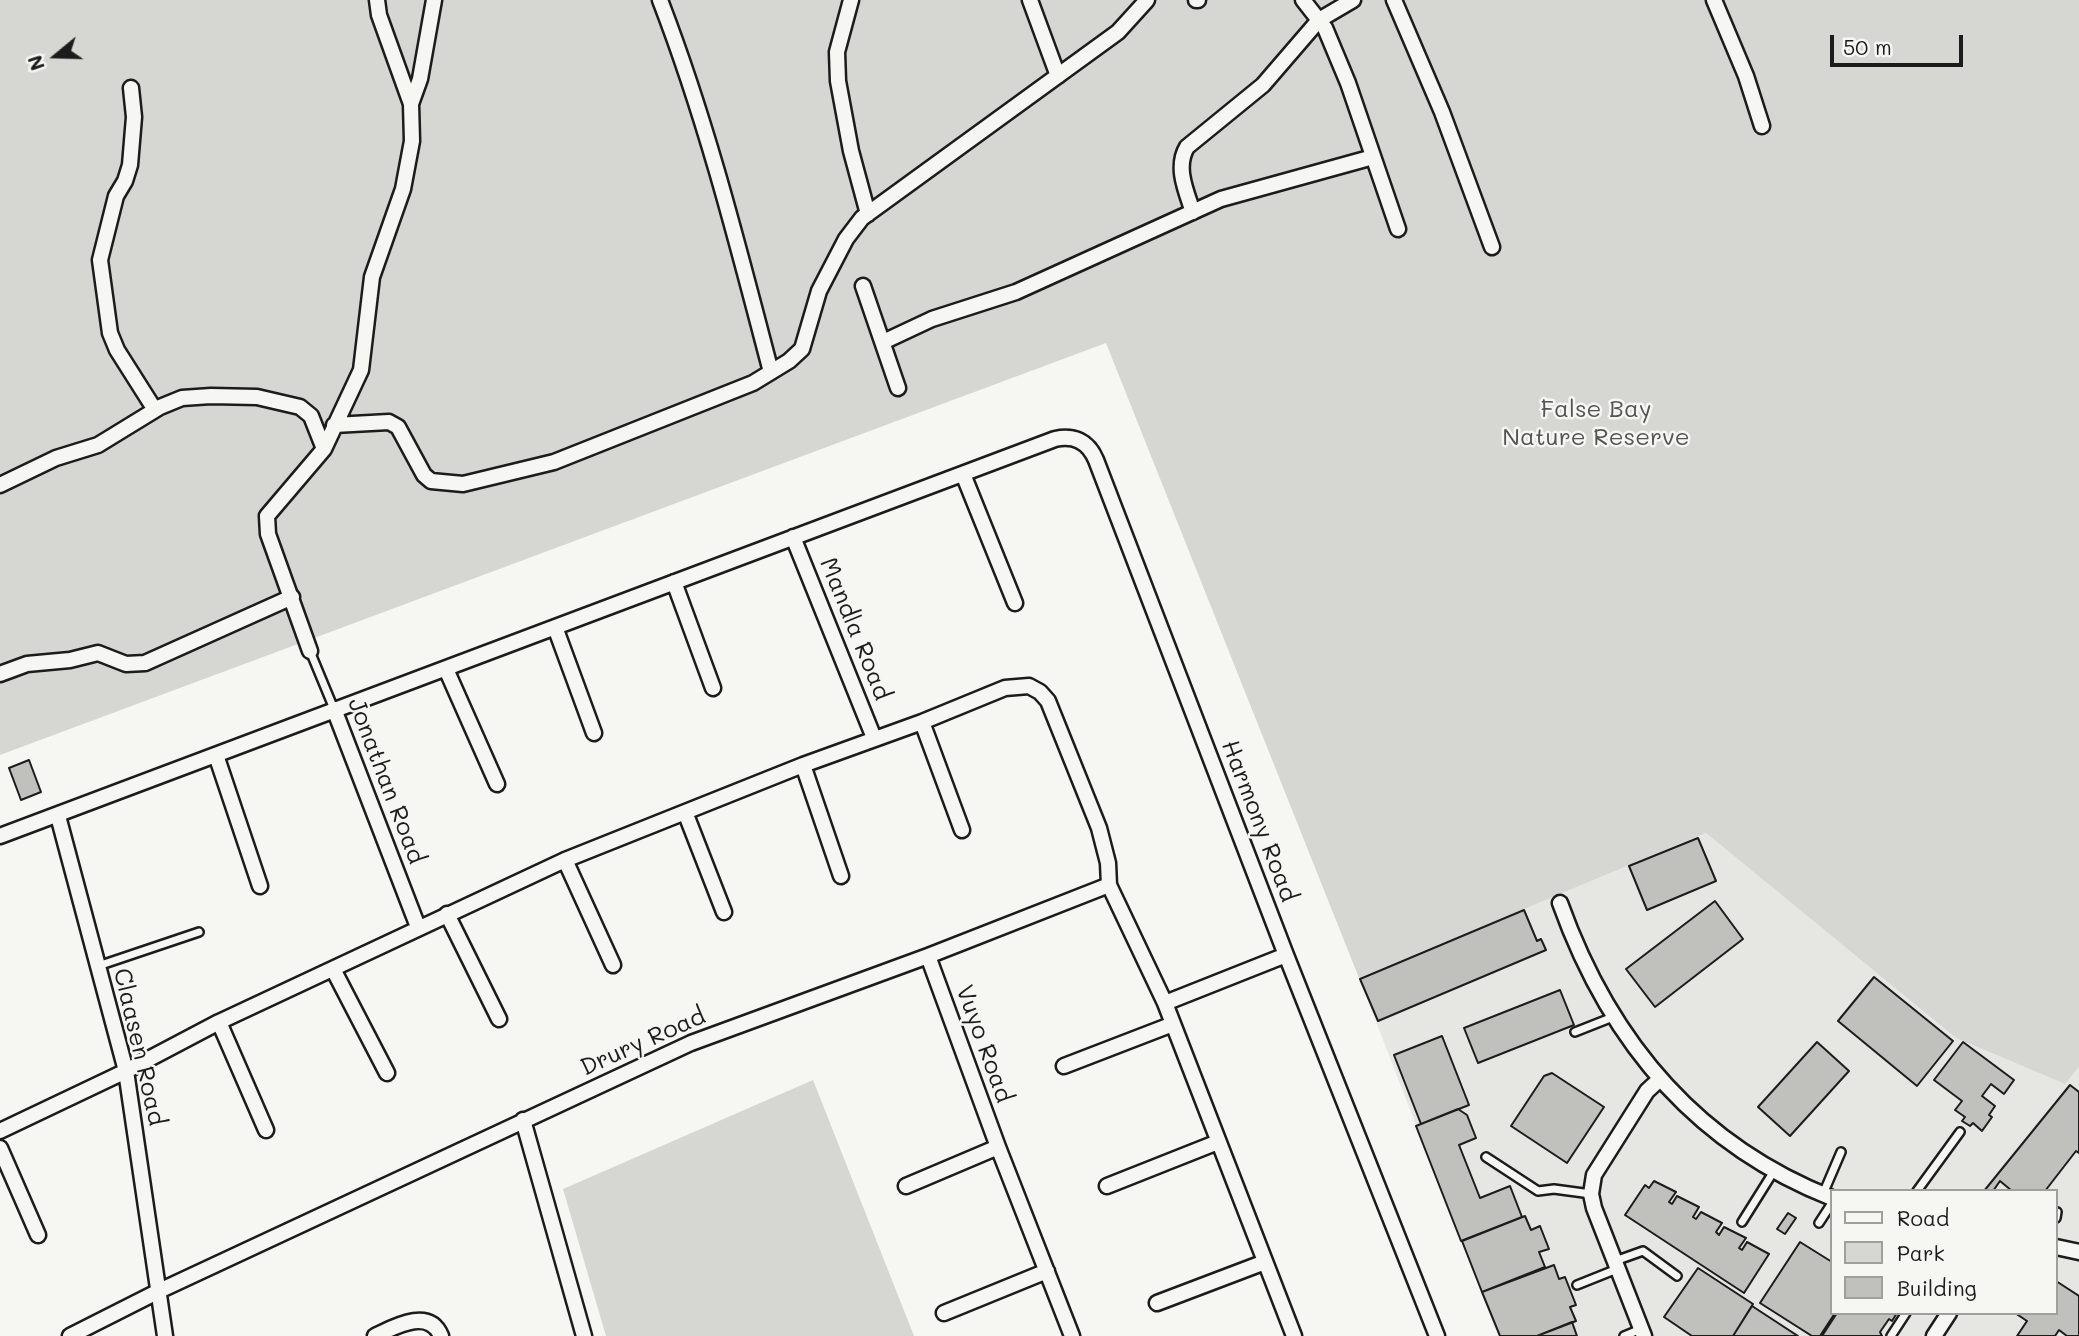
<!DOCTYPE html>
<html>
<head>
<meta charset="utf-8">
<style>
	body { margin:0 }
	#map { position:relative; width:2079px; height:1336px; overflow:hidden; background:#f6f6f2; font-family:Mali,sans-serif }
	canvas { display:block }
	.legend { position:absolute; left:1830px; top:1189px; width:228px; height:126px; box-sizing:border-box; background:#f6f6f2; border:2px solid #9f9f9c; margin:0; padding:9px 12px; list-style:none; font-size:21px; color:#1c1c1c }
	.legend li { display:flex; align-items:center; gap:14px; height:35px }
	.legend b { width:35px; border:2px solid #9f9f9c }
	.north { position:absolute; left:21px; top:21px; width:70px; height:70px; -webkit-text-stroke:5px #f6f6f2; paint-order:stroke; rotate:251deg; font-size:19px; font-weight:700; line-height:28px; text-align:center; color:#1c1c1c }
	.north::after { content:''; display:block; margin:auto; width:24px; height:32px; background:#1c1c1c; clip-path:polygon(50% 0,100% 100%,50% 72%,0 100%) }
	.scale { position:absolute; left:1830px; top:35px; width:133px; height:32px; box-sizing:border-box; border:4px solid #1c1c1c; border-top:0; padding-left:9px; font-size:21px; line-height:24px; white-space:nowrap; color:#1c1c1c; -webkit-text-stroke:5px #f6f6f2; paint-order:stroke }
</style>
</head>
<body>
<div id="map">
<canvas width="2079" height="1336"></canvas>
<ul class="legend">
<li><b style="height:9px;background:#f6f6f2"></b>Road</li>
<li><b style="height:19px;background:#d6d6d2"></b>Park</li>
<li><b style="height:19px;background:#c0c0bd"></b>Building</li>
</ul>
<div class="north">N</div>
<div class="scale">50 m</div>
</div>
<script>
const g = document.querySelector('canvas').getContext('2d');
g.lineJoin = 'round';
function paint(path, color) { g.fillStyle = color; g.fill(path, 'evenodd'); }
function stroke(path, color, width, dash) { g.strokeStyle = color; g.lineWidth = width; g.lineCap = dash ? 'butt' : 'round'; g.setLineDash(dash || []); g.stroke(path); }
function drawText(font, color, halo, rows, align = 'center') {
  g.font = font + ' Mali,sans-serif'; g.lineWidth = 5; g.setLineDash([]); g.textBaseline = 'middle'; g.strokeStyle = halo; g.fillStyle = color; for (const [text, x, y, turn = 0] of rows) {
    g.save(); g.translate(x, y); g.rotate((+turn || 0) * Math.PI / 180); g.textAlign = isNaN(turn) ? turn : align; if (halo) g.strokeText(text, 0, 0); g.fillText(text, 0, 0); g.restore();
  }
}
const built = new Path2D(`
	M1706,833L1956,1038L2065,1084L2079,1067V1336H1498L1359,978ZM1832,1191H2056V1313H1832Z`);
const green = new Path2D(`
	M0,0H2079V1067L2065,1084L1956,1038L1706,833L1359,978L1106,343L0,755Z
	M813,1080L914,1336H606L563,1189Z`);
const building = new Path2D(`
	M29,760L41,792L21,800L9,768Z
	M1698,838L1716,881L1647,910L1629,866Z
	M1715,901L1743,939L1655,1007L1626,969Z
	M1524,910L1537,941L1541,939L1546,950L1378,1021L1360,979Z
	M1874,977L1953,1041L1917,1086L1838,1021Z
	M1560,990L1574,1025L1478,1063L1464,1028Z
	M1442,1036L1469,1105L1421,1124L1394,1055Z
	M1817,1042L1849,1071L1790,1136L1758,1107Z
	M1963,1042L2014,1080L2004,1094L1991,1084L1982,1096L1995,1106L1989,1115L1992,1117L1982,1131L1973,1123L1970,1126L1962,1121L1965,1117L1955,1110L1962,1101L1934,1080Z
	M1552,1073L1604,1107L1567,1163L1511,1126L1544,1076Z
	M2070,1085L2079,1092V1153L2076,1151L2045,1191H2012L2000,1181L1993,1191H1984Z
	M1458,1109L1467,1115L1476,1138L1459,1145L1480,1198L1510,1186L1522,1217L1461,1241L1416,1126Z
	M1654,1181L1676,1192L1669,1202L1672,1204L1677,1196L1699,1207L1693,1217L1696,1219L1701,1212L1722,1223L1716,1232L1719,1235L1724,1227L1746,1238L1739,1248L1742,1250L1747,1242L1769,1254L1744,1293L1625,1215L1645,1185L1649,1188Z
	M1788,1213L1796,1218L1785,1234L1777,1229Z
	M1525,1216L1531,1230L1540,1226L1549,1249L1539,1252L1545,1267L1482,1292L1462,1241Z
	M1800,1242L1832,1262V1313H1835L1820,1336H1812L1760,1303Z
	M1554,1265L1559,1279L1565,1277L1576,1305L1570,1307L1576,1321L1537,1336H1500L1482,1292Z
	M1698,1268L1753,1304L1733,1336H1692L1664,1317Z
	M2056,1281L2079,1296V1336H2067L2059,1330L2055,1336H2017L2027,1321L2015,1313H2056Z
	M1752,1306L1798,1336H1733Z
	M1837,1313H1897L1892,1321L1889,1319L1880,1332L1882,1336H1822Z
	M1572,1322L1577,1336H1537Z`);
const lane = new Path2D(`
	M310,651L334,709
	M98,966L199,932
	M1575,1032L1613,1017
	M1486,1157L1538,1191L1554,1189L1591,1194
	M1917,1191L1960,1132
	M1823,1194L1841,1152
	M2056,1218L2057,1212
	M1742,1222L1774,1171
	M1819,1223L1832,1203
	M1615,1261L1643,1251L1677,1276
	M1577,1285L1617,1269
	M1624,1336L1641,1329
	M1891,1336L1906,1313`);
const street = new Path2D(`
	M377,0L379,15L411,104
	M660,0C707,122 738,246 771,372
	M851,0L837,52L838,81L851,151L868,214
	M1030,0L1058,76
	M1196,0H1198
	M1303,0L1325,28L1348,83L1398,229
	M1394,0L1442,112L1492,247
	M1714,0L1746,76L1762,126
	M131,88L134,117L130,165L125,181L116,196L100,260L110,333L117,350L155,410
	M1193,212C1186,191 1175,167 1187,147L1263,85L1319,20L1353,0
	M863,286L898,388
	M883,342L932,319L1016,292L1221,199L1373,157
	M334,425L389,422L398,427L424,475L431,481L463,484L554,462L753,383L789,361L802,349L819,291L846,239L862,218L1118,32L1147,0
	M963,474L1015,603
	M0,485L56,458L98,445L160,407L182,398L211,396L257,397L300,407L311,416L324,449
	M793,537L874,738
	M674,582L713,688
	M555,627L594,733
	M310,651L268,534L267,516L324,449L361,370L372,277L403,189L412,141L411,104L420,79L434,0
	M446,669L497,784
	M0,674L27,664L70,660L98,653L126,664L145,663L292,597
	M334,709L418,927
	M922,722L962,830
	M216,755L260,886
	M803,765L841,876
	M685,812L724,912
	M58,816L126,1071L165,1336
	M0,836L1055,439C1074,435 1088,441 1096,460L1286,955L1437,1336
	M565,860L613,965
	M1560,903C1609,1040 1695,1144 1832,1198
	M447,914L499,1019
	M928,956L998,1147L1072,1336
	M333,969L387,1073
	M1165,1003L1286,955
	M219,1022L266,1130
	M1064,1066L1173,1024
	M523,1120L584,1336
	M0,1131L126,1071L219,1022L565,860L803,765L922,722L1005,688L1029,686L1040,692L1048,701L1099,828L1108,863L1109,885L1165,1003L1294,1336
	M0,1148L38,1235
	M906,1186L998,1147
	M1107,1186L1218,1142
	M2056,1247L2079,1252
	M1157,1303L1265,1262
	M944,1313L1047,1271
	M70,1336L159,1291L691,1043L928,956L1109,885
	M375,1336C394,1327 429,1307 441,1336
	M1644,1336L1594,1208L1591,1194L1594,1175L1647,1091L1660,1079
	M1934,1336L1949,1313`);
const parkNames = [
	["False Bay",1596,410],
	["Nature Reserve",1596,438]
];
const streetNames = [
	["Mandla Road",855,629,68],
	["Jonathan Road",386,781,69],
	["Harmony Road",1259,821,69],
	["Drury Road",643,1042,-24],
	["Vuyo Road",984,1044,70],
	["Claasen Road",139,1047,77]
];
paint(built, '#e6e6e2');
paint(green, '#d6d6d2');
paint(building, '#c0c0bd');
stroke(building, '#1c1c1c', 2);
stroke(lane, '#1c1c1c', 12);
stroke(street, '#1c1c1c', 19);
stroke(lane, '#f6f6f2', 7);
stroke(street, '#f6f6f2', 14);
drawText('24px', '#545453', '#f6f6f2', parkNames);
drawText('24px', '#1c1c1c', '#f6f6f2', streetNames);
</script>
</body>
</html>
